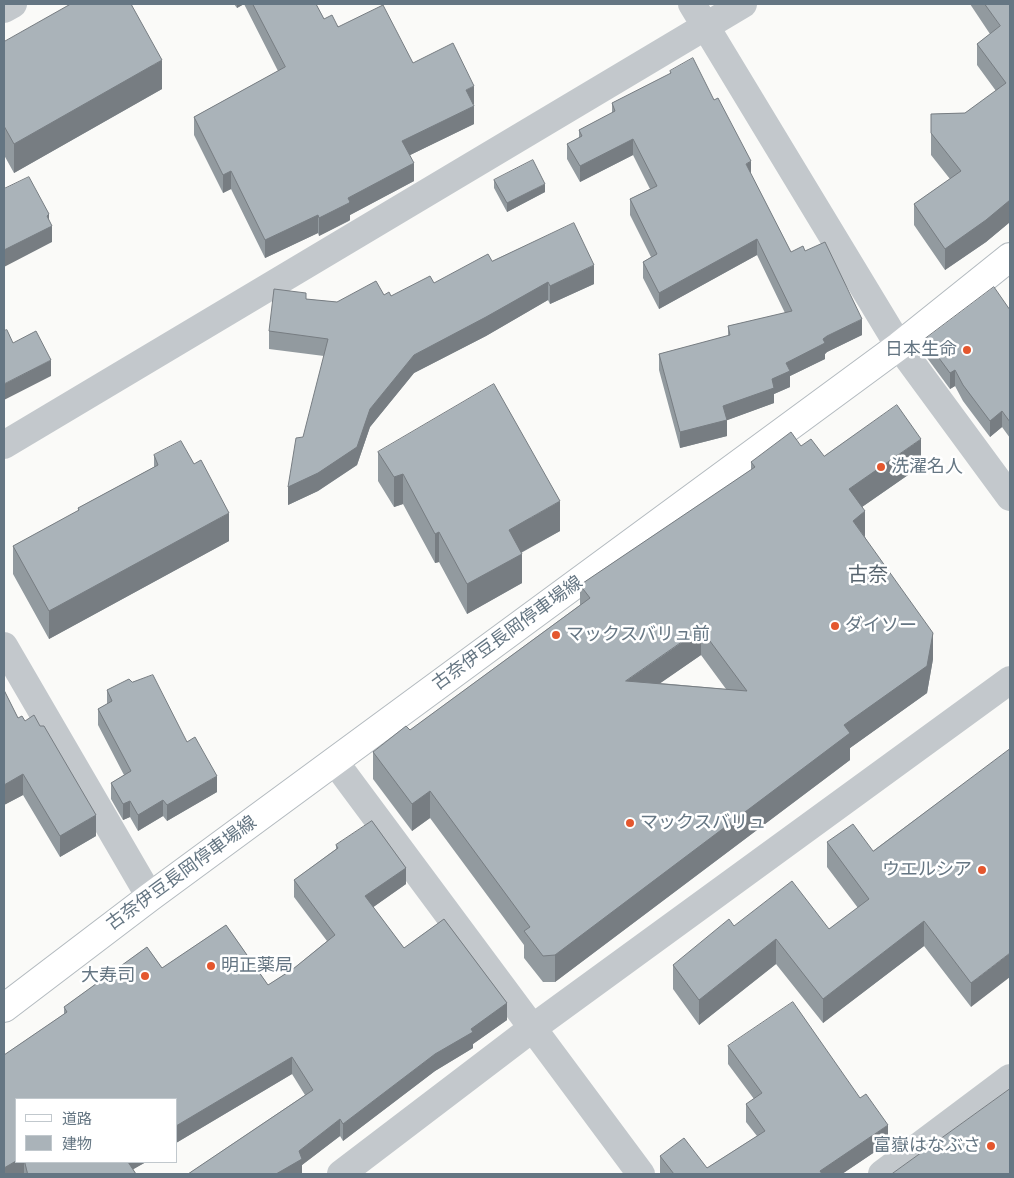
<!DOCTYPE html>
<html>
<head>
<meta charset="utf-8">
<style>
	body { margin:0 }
	#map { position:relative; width:1014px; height:1178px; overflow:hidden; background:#fafaf8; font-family:"Roboto Condensed","Noto Sans JP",sans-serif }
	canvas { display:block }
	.frame { position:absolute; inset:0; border:5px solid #657683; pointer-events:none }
	.legend { position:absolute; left:15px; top:1098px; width:162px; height:65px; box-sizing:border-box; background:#fff; border:1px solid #c1c8cd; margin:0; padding:6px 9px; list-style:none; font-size:15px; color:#657683 }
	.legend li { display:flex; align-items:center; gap:10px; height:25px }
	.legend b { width:25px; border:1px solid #c1c8cd }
</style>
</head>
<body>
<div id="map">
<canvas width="1014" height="1178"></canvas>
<div class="frame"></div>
<ul class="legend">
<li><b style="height:6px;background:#fff"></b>道路</li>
<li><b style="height:14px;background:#aab3b9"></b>建物</li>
</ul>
</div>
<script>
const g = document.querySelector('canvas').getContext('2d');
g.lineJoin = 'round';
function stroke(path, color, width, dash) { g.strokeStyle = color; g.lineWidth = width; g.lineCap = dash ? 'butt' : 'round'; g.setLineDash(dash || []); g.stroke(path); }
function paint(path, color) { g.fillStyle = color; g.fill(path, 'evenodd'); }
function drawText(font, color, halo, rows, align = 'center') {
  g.font = font + ' "Roboto Condensed","Noto Sans JP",sans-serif'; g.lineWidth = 5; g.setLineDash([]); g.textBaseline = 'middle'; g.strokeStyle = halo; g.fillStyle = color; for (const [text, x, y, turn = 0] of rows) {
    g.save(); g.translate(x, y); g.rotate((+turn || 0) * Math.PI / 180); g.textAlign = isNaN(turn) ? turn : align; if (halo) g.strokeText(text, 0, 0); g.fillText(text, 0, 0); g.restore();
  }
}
const street = new Path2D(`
	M692,4L899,346L1010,497
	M4,9L13,4
	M4,445L743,4
	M4,646L150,897
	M335,762L641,1174
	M341,1174L534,1027L1010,680
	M882,1174L1010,1078`);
const secondary = new Path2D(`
	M4,1008L150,897L899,346L1010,257`);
const wall = new Path2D(`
	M69,4H131L162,89L14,173L4,155V42L69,5Z
	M234,4H316L324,19L413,63L474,104H473L474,124L410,155L414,181L350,215V220L349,221L319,236L318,233L265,258L231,189L223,193L194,135V117L278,71L244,4L237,8Z
	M970,4H1010V222L986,242L945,270L914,225V204L950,179L931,155V114L965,113L996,91L977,65V44L990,34Z
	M670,71L751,174L791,252L805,251L862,335L827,352L825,354V359L790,376V387L774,394V403L727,420V436L680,448L659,370V354L728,336V326L785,313L757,255L659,309L643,278V262L651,257L630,215V199L650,189L633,155L580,182L567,159V144L579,138V130L612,113V103L670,74Z
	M494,180L545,192L507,212L494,188Z
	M492,261L594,284L550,304L548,300L486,336L414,373L370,427L357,465L318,491L288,505L324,356L269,349V331L306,299L337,302L384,295L391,296L434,283Z
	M1010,310V438L1002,427L990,437L963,401L955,386L950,389L925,355V339Z
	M801,446L824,456L921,466L862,507L865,537L933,659L927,693L850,748V760L555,982H543L524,958V945L430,818L412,831L373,779V752L410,730L580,605V585L751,470V462ZM701,655L726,689L660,683Z
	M378,452L560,531L521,553L522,583L467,614L439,562L435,563L403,504L394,507L378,481Z
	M154,455L194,464L229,541L49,639L13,574V546L78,511V508L154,467Z
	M132,682L217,792L167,821L163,816L138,831L130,817L123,820L111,799V783L124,775L98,725V709L107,704V690Z
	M4,690L18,718L96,836L60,857L23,795L4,805Z
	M1010,749L971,1007L924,946L823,1023L776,964L699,1025L673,989V965L734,926L829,929L858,908L827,867V842L873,851Z
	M372,821L406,868V884L373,907L404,948L444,919L507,1003V1020L473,1044V1048L435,1071L343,1141L340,1136L302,1165V1174H188L305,1095L292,1074L176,1143V1099H16V1162H146L133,1169L136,1174H24V1173L22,1174H4V1055L64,1014V1007L147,947L162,968L226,925L268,985L293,969L327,941L294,897V880L336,849V845Z
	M728,1046L888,1143L842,1174H660V1156L707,1168L757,1136L746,1122V1104L754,1099L728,1064Z`);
const shadedWall = new Path2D(`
	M237,4H244L237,8Z
	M162,60V89L14,173V144Z
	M474,86V104L466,108V90Z
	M474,106V124L402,159V141Z
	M633,139V155L580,182V166Z
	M751,161V177L746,164Z
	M414,163V181L350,215V220L319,236V218L348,198Z
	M231,171V189L223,193V175Z
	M545,184V192L507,212V203Z
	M1010,200V222L986,242L945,270V249Z
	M49,214V227L52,226V242L4,267V250Z
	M318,215V233L265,258V240Z
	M757,239V255L659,309V293Z
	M594,265V284L550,304V286Z
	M548,282V300L486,336L414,373L370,427L357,465L318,491L288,505V487L370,409L414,355Z
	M862,319V335L827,352L825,354V359L790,376V387L774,394V403L725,421L727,420V436L680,448V432L723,406L772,379L786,363L827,336Z
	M51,360V376L4,400V384Z
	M955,370V386L950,389V373Z
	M1002,411V427L990,437V421Z
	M921,439V466L849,516V489Z
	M403,474V504L394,507V477Z
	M560,501V531L509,559V530Z
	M865,511V537L853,521Z
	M229,513V541L49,639V611Z
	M439,532V562L435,563V534Z
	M522,554V583L467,614V584Z
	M701,629V655L626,707V681Z
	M933,633V659L927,693L850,748V760L555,982V955L844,725Z
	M23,774V795L4,805V785Z
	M217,776V792L167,821V805Z
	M430,791V818L412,831V804Z
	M163,800V816L138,831V815Z
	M130,801V817L123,820V804Z
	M96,815V836L60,857V836Z
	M406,868V884L365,913V896Z
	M924,921V946L823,1023V999Z
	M776,939V964L699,1025V1000Z
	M1010,953V977L971,1007V983Z
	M507,1003V1020L473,1044V1048L435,1071L343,1141V1124L435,1054Z
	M292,1057V1074L176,1143V1126Z
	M340,1119V1136L302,1165V1174H276L299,1151Z
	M888,1125V1143L842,1174H820V1171Z
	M16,1161V1162H24V1173L22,1174H4V1168Z
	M125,1162H146L125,1174Z`);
const building = new Path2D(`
	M71,4H131L162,60L14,144L4,126V42Z
	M253,4H316L324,19L332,15L338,27L383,5L413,63L453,43L474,86L466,90L474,106L402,141L414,163L348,198L350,202L349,203L319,218L318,215L265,240L231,171L223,175L194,117L285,67Z
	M985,4H1010V200L986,220L945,249L914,204L961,171L931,133V114L965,113L1006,83L977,44L1000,26Z
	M693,58L714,100L718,98L751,161L746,164L791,252L803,246L805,251L825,242L862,319L827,336L823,339L825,343L786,363L790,371L772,379L774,388L723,406L727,420L680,432L659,354L730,335L728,326L792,311L757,239L659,293L643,262L657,254L630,199L657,186L633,139L580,166L567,144L582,136L579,130L615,111L612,103L671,73L670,71Z
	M533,160L545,184L507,203L494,180Z
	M29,177L49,214L47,216L52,226L4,250V189Z
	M574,223L594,265L550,286L548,282L486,317L414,355L370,409L357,447L318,473L288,487L296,438L303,437L328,339L269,331L274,289L306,293V299L337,302L376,281L384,295L389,292L391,296L430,276L434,283L488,254L492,261Z
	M994,287L1010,310V422L1002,411L990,421L963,385L955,370L950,373L925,339Z
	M7,330L13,343L36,331L51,360L4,384V331Z
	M494,384L560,501L509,530L522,554L467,584L439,532L435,534L403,474L394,477L378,452Z
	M897,405L921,439L849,489L865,511L853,521L933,633L927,666L844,725L850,733L555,955L543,956L524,931L530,927L430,791L412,804L373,752L406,726L410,730L590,598L580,585L755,467L751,462L791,432L801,446L811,439L824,456ZM701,629L747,691L626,681Z
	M181,441L194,464L201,460L229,513L49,611L13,546L79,510L78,508L158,465L154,455Z
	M153,675L187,742L195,737L217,776L167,805L163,800L138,815L130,801L123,804L111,783L131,771L98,709L112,701L107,690L129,679L132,682Z
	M4,690L18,718L22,716L25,721L34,715L40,726H44L96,815L60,836L23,774L4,785Z
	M1010,749V953L971,983L924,921L823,999L776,939L699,1000L673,965L729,919L734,926L792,881L829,929L869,899L827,842L853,824L873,851Z
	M372,821L406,868L365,896L404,948L444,919L507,1003L471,1029L473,1032L435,1054L343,1124L340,1119L299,1151L302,1159L276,1174H188L313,1090L292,1057L176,1126V1099H16V1161L4,1168V1055L67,1012L64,1007L147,947L162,968L226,925L268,985L293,969L335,935L294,880L338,848L336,845Z
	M793,1002L860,1098L866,1094L888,1125L820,1171L822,1174H674L660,1156L684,1138L707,1168L765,1131L746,1104L762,1093L728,1046Z
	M1010,1089V1174H892Z
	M25,1162H128L136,1174H28Z`);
const markers = [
	[967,350,5,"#e4572e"],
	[881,467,5,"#e4572e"],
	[835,626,5,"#e4572e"],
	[556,635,5,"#e4572e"],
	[630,823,5,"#e4572e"],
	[982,870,5,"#e4572e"],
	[211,966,5,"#e4572e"],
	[145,976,5,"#e4572e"],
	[991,1146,5,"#e4572e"]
];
const poiNames = [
	["日本生命",957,350,"right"],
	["洗濯名人",891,467],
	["ダイソー",845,626],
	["マックスバリュ前",566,635],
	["マックスバリュ",640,823],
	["ウエルシア",972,870,"right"],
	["明正薬局",221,966],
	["大寿司",135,976,"right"],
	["富嶽はなぶさ",981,1146,"right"]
];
const streetNames = [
	["古奈伊豆長岡停車場線",508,634,-36],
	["古奈伊豆長岡停車場線",182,874,-36]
];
const quarterNames = [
	["古奈",868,576]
];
stroke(secondary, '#b3babf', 30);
stroke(street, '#c3c8cc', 28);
stroke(secondary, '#fff', 28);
paint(wall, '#929a9f');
paint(shadedWall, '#777d82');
paint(building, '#aab3b9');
stroke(building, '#777d82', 1);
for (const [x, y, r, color] of markers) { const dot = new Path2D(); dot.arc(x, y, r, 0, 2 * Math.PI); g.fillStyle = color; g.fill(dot); stroke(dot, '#fff', 2); }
drawText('18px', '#657683', '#fff', poiNames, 'left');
drawText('18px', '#657683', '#fff', streetNames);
drawText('20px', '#57646e', '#fff', quarterNames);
</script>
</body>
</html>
